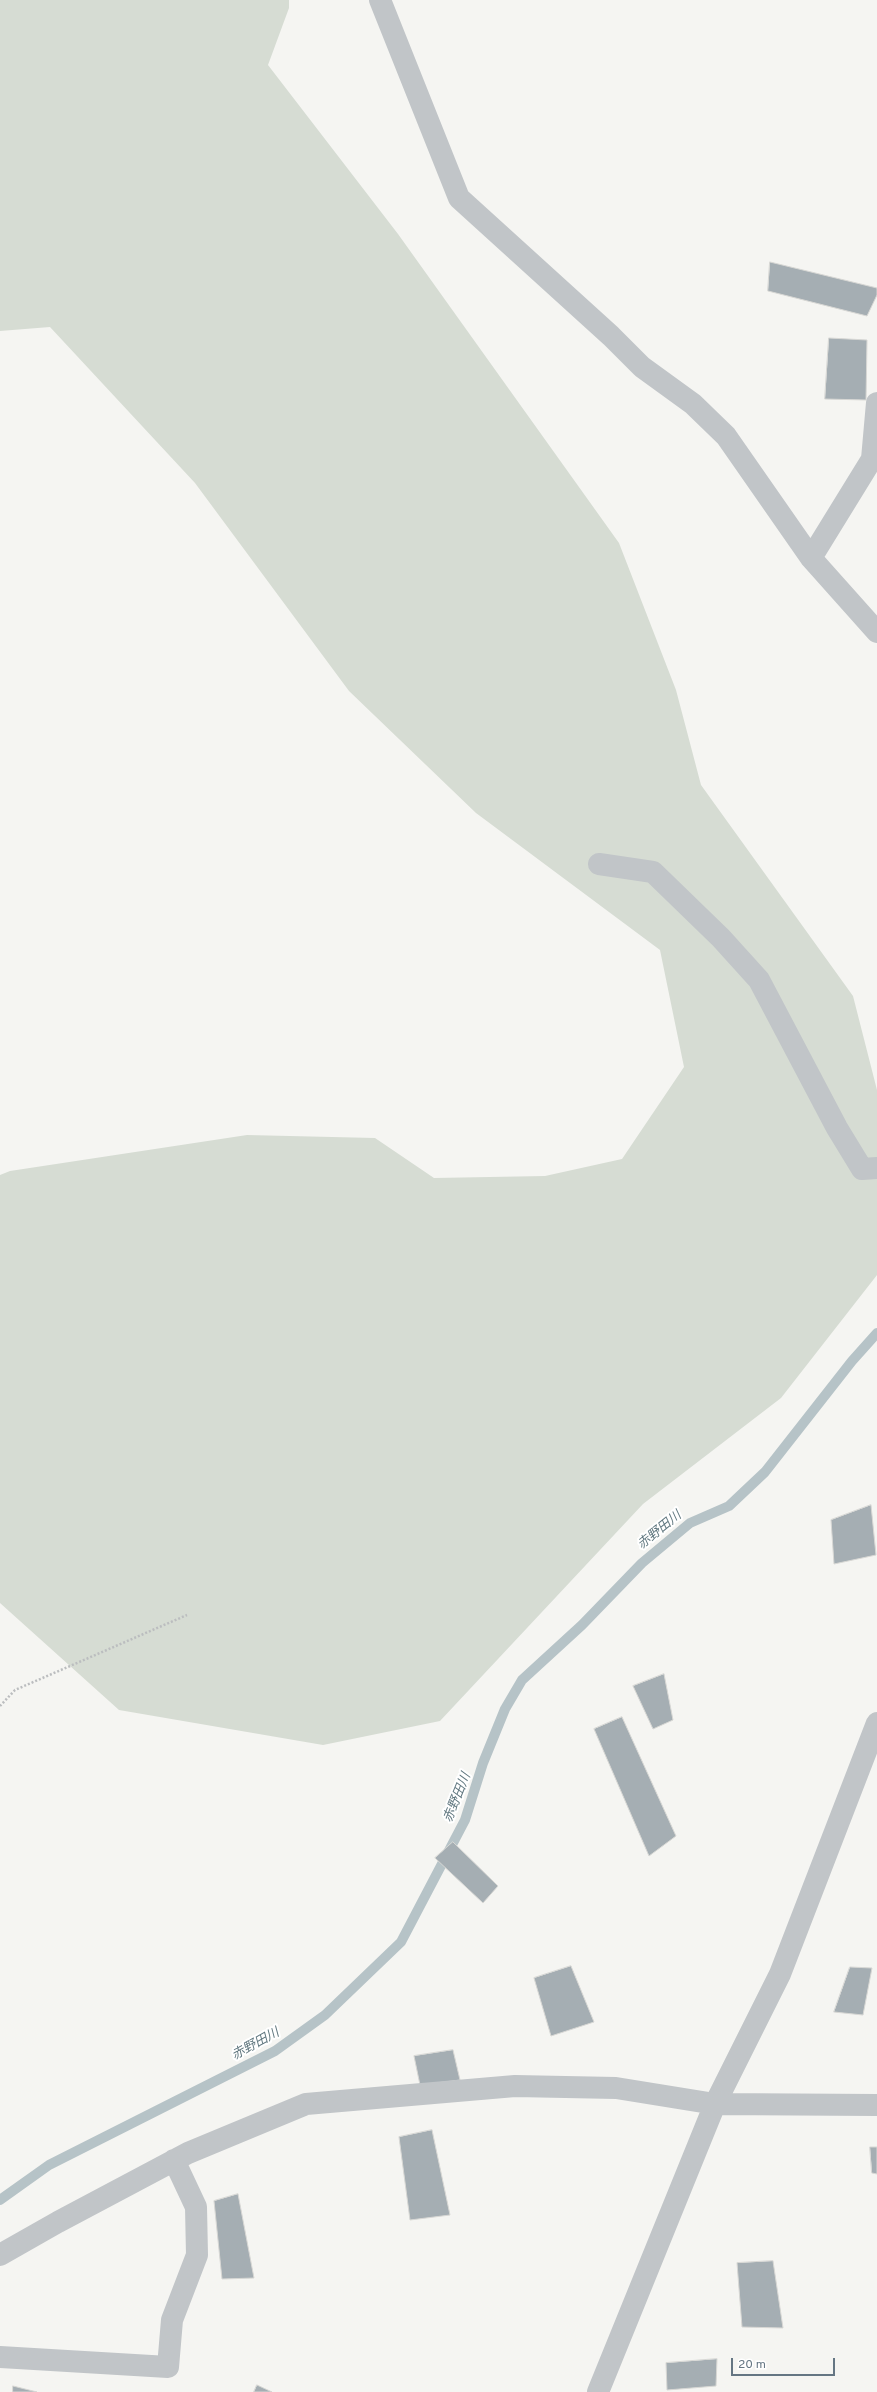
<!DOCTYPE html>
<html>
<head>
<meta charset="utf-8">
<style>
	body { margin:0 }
	#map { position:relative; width:877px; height:2392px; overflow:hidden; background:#f5f5f2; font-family:Overpass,sans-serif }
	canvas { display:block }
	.scale { position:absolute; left:731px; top:2358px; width:104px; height:18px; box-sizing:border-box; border:2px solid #657683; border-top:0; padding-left:5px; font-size:12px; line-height:14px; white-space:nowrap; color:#657683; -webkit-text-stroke:3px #fff; paint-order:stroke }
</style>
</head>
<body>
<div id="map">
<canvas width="877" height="2392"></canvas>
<div class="scale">20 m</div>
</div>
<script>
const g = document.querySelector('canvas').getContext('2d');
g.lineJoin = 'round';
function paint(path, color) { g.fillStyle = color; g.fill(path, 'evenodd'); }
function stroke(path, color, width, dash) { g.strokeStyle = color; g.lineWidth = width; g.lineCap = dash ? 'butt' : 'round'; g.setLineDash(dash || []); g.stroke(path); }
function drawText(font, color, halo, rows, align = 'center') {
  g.font = font + ' Overpass,"Noto Sans JP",sans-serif'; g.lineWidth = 4; g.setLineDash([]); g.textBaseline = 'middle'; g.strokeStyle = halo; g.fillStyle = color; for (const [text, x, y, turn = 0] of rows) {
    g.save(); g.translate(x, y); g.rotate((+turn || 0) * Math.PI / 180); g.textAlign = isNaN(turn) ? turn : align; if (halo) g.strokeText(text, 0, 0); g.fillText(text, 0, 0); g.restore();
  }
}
const green = new Path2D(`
	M0,0H289V8L268,65L398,234L619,543L676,690L701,785L853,996L877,1090V1275L781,1398L643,1504L440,1721L323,1745L119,1710L0,1603V1175L10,1171L247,1135L375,1138L434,1178L545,1176L622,1159L684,1067L660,950L476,813L349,691L195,483L50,327L0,331Z`);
const stream = new Path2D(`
	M0,2200L49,2165L275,2051L325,2015L401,1942L465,1820L483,1763L505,1709L522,1680L582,1625L642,1563L690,1523L729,1506L765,1472L852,1361L877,1333`);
const building = new Path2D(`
	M770,262L877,288V295L867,316L768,291Z
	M829,338L867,340L866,400L825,399Z
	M871,1505L876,1555L834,1564L831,1520Z
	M664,1674L673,1720L653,1729L633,1686Z
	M622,1717L676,1836L649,1856L594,1729Z
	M453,1842L498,1886L483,1903L435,1858Z
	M571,1966L594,2022L551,2036L534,1978Z
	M850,1967L872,1968L863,2015L834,2012Z
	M453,2050L460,2080L420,2085L414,2056Z
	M432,2130L450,2215L410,2220L399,2137Z
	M870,2147H877V2174L872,2173Z
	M238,2194L254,2278L222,2279L214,2201Z
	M773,2261L783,2328L742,2327L737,2263Z
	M717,2359L716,2386L667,2390L666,2363Z
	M257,2385L272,2392H254Z
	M13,2386L37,2392H13Z`);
const path = new Path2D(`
	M0,1706L15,1690L187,1615`);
const minor = new Path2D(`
	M380,0L459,198L611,336L642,367L693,404L726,436L811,558L877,632
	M811,558L872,459L877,403
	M599,864L653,872L721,938L759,980L837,1128L862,1169L877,1168
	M0,2255L58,2222L188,2153L306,2104L515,2086L616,2088L715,2104L877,2105
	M0,2357L168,2367L172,2320L197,2255L196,2207L174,2160
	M598,2392L715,2104L780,1974L877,1723`);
const waterNames = [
	["赤野田川",660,1531,-39],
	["赤野田川",458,1798,-68],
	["赤野田川",256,2045,-29]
];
paint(green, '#d6dcd3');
stroke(stream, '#b6c3c7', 10);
paint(building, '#a5aeb3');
stroke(building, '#d7d7d4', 1);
stroke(path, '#bbbdbf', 2.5, [2, 2]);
stroke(minor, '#c1c5c8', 22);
drawText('italic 13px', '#60777f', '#fff', waterNames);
</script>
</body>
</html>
